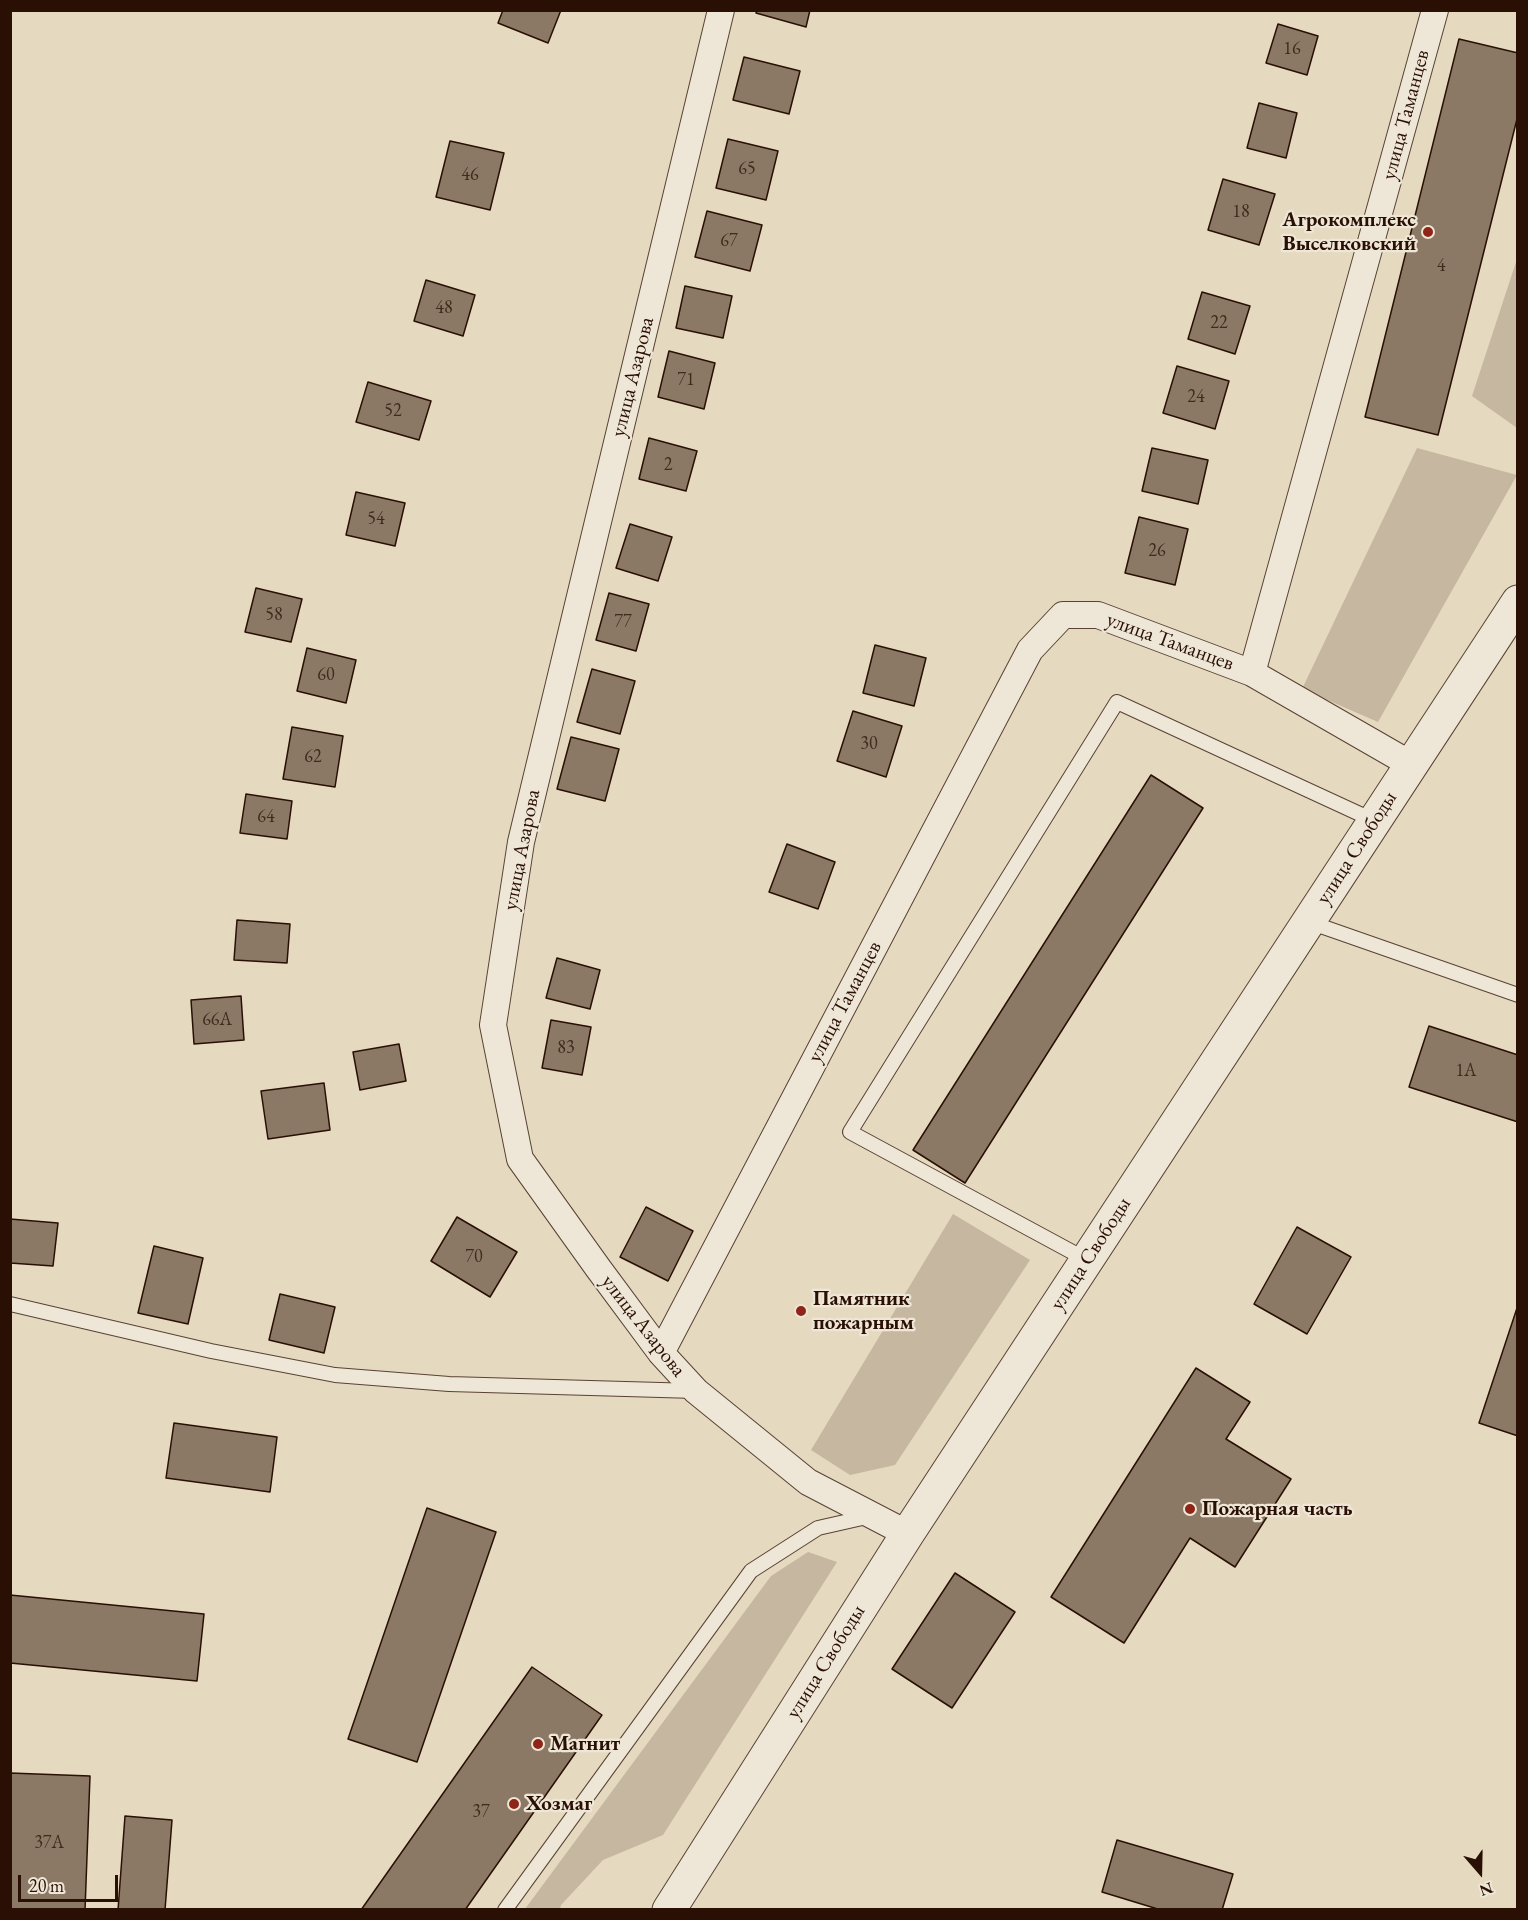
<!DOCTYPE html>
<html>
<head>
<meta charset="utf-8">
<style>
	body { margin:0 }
	#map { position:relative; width:1528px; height:1920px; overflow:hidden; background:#e5d9c0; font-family:"EB Garamond",serif }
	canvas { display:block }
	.frame { position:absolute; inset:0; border:12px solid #2a1004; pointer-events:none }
	.north { position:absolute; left:1450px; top:1842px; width:60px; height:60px; -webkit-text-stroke:4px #eee6d6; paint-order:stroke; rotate:160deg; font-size:16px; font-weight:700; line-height:24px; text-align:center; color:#2a1004 }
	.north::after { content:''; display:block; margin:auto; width:21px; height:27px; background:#2a1004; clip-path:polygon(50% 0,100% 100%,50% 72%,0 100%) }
	.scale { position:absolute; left:18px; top:1875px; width:100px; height:27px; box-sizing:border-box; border:3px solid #2a1004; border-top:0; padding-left:8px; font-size:18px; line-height:21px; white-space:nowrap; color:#2a1004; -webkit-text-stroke:4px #eee6d6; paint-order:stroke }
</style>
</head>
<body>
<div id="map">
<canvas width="1528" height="1920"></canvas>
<div class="frame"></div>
<div class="north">N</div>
<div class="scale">20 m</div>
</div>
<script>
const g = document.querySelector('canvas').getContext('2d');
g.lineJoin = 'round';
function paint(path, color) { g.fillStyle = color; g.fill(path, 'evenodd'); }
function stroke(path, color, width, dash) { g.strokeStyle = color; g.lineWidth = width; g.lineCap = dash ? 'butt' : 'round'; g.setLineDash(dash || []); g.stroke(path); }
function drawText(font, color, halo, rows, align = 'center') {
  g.font = font + ' "EB Garamond",serif'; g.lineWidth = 4.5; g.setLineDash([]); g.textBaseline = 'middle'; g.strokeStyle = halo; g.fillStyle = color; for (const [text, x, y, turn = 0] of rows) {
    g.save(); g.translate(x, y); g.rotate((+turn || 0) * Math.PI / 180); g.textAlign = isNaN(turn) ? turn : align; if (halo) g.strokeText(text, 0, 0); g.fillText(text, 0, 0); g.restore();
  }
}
const green = new Path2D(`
	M1517,259V428L1472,396Z
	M1417,448L1517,475L1378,722L1302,689Z
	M953,1214L1030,1260L895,1465L850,1475L811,1450Z
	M808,1552L837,1562L663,1835L603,1860L561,1905L560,1909H525L771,1576Z`);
const building = new Path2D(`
	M503,10H561L548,43L498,23Z
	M757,10H810L806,27L756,13Z
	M1278,24L1318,36L1307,75L1266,63Z
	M1459,39L1518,53V115L1438,435L1365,417Z
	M744,57L800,71L789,114L733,100Z
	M1259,103L1297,113L1286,158L1247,148Z
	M728,139L778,151L766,200L716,188Z
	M450,141L504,153L490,210L436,197Z
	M1223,179L1275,194L1259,245L1208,230Z
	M707,211L762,225L750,271L695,257Z
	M426,280L475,295L463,336L414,321Z
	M685,286L732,296L723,338L676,328Z
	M1202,292L1250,306L1235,354L1188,339Z
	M669,351L715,363L704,409L658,397Z
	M1177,366L1229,381L1215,429L1163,413Z
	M368,382L431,401L419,440L356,422Z
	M649,438L697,451L686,491L639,479Z
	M1152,448L1208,460L1198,504L1142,491Z
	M356,492L405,503L395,546L346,535Z
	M1139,517L1188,529L1175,585L1125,573Z
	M630,524L672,537L658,581L616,568Z
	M256,588L302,599L291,642L245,632Z
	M609,593L649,604L636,651L596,640Z
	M875,645L926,658L914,706L863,693Z
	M307,648L356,660L346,703L297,691Z
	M592,669L635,681L620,734L577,722Z
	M853,711L902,726L886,777L837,761Z
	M292,727L343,736L335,787L283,779Z
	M571,737L619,749L605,801L557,789Z
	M1151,775L1203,808L965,1183L913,1150Z
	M246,794L292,801L287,839L240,833Z
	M787,844L835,862L818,909L769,892Z
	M237,920L290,924L287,963L234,960Z
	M557,958L600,970L590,1009L546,998Z
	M241,996L244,1040L194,1044L191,1000Z
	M551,1020L591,1027L582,1075L542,1068Z
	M1429,1026L1518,1055V1122L1409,1087Z
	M399,1044L406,1081L360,1090L353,1052Z
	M324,1083L330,1130L268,1139L261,1091Z
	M646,1207L693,1231L668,1281L620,1257Z
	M457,1217L517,1252L490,1297L431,1261Z
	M10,1219L58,1223L53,1266L10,1263Z
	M1297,1227L1351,1257L1307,1334L1254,1304Z
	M154,1246L203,1258L188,1324L138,1313Z
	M280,1294L335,1307L324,1353L269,1340Z
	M1518,1305V1436L1479,1423Z
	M1196,1368L1250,1402L1226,1439L1291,1479L1235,1567L1190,1538L1124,1643L1051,1597Z
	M174,1423L277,1437L270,1492L166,1478Z
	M427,1508L496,1532L417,1762L348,1739Z
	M955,1573L1015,1612L952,1708L892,1669Z
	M10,1595L204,1614L197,1681L10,1663Z
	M532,1667L602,1715L465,1910H361Z
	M10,1773L90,1776L85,1910H10Z
	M125,1816L172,1820L165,1910H118Z
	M1117,1840L1233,1874L1222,1910H1161L1102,1892Z`);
const service = new Path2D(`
	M1309,922L1518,995
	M1087,1260L850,1132L1117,702L1375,821
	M10,1304L211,1351L335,1375L449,1384L696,1391
	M505,1910L751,1571L818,1528L871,1516`);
const minor = new Path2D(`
	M721,10L521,842L493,1025L520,1159L598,1268L661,1353L696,1391L808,1482L908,1534
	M1252,673L1435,10
	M661,1353L1030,650L1063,615H1098L1252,673L1412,765`);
const tertiary = new Path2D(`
	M669,1910L908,1533L1518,602`);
const markers = [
	[1428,232,6,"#8f2418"],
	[801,1311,6,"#8f2418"],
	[1190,1509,6,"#8f2418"],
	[538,1744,6,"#8f2418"],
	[514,1804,6,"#8f2418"]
];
const numberNames = [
	["16",1292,49],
	["65",747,169],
	["46",470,175],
	["18",1241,212],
	["67",729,241],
	["4",1441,266],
	["48",444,308],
	["22",1219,323],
	["71",686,380],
	["24",1196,397],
	["52",393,411],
	["2",668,465],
	["54",376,519],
	["26",1157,551],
	["58",274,615],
	["77",623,622],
	["60",326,675],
	["30",869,744],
	["62",313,757],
	["64",266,817],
	["66А",217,1020],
	["83",566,1048],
	["1А",1466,1071],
	["70",474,1257],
	["37",481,1812],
	["37А",49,1843]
];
const streetNames = [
	["улица Таманцев",1406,115,-75],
	["улица Азарова",633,377,-76],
	["улица Таманцев",1170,642,20],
	["улица Свободы",1357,848,-57],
	["улица Азарова",522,850,-79],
	["улица Таманцев",845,1002,-62],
	["улица Свободы",1091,1254,-57],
	["улица Азарова",643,1326,52],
	["улица Свободы",826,1662,-58]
];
const poiNames = [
	["Агрокомплекс",1416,220,"right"],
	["Выселковский",1416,244,"right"],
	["Памятник",813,1299],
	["пожарным",813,1323],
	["Пожарная часть",1202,1509],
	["Магнит",550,1744],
	["Хозмаг",526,1804]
];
paint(green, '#c5b7a0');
paint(building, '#8b7966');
stroke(building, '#2a1004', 1.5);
stroke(service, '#594233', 16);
stroke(minor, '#594233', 28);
stroke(tertiary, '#594233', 35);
stroke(service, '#eee6d6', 14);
stroke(minor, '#eee6d6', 26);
stroke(tertiary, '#eee6d6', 33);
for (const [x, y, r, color] of markers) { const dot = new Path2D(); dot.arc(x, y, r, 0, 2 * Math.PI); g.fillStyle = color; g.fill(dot); stroke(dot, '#eee6d6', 2); }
drawText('18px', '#422a1c', null, numberNames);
drawText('21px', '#2a1004', '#eee6d6', streetNames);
drawText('bold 21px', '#2a1004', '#eee6d6', poiNames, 'left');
</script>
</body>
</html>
